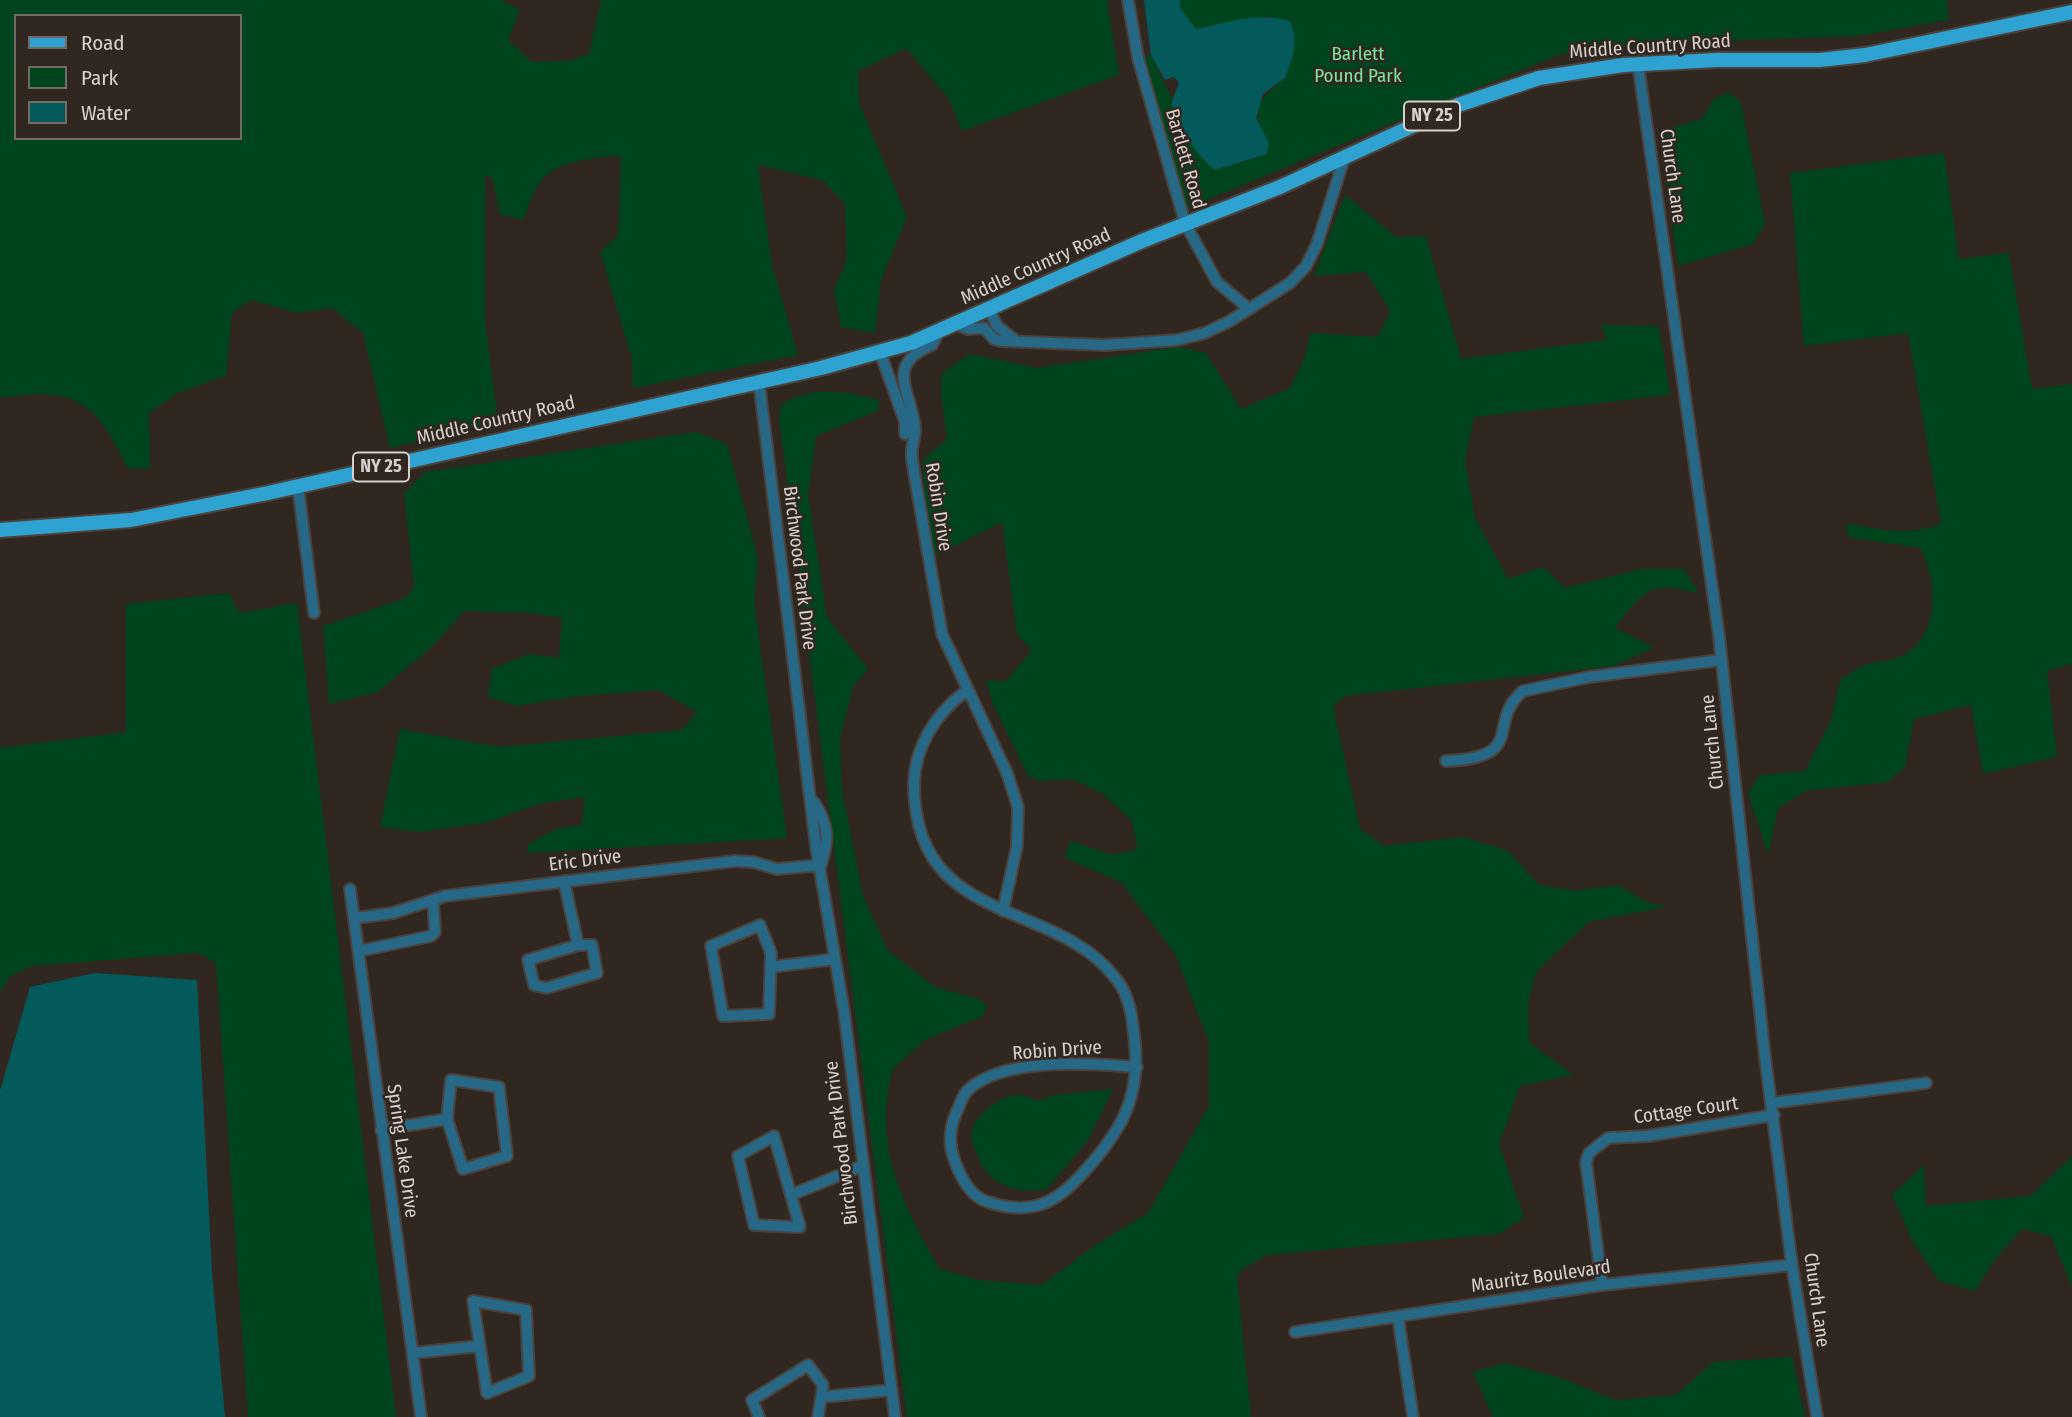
<!DOCTYPE html>
<html>
<head>
<meta charset="utf-8">
<style>
	body { margin:0 }
	#map { position:relative; width:2072px; height:1417px; overflow:hidden; background:#312721; font-family:"Fira Sans Condensed",sans-serif }
	canvas { display:block }
	.legend { position:absolute; left:14px; top:14px; width:228px; height:126px; box-sizing:border-box; background:#312721; border:2px solid #736b65; margin:0; padding:9px 12px; list-style:none; font-size:21px; color:#d7d0cc }
	.legend li { display:flex; align-items:center; gap:14px; height:35px }
	.legend b { width:35px; border:2px solid #736b65 }
</style>
</head>
<body>
<div id="map">
<canvas width="2072" height="1417"></canvas>
<ul class="legend">
<li><b style="height:9px;background:#2ea3d2"></b>Road</li>
<li><b style="height:19px;background:#00441d"></b>Park</li>
<li><b style="height:19px;background:#045a5a"></b>Water</li>
</ul>
</div>
<script>
const g = document.querySelector('canvas').getContext('2d');
g.lineJoin = 'round';
function paint(path, color) { g.fillStyle = color; g.fill(path, 'evenodd'); }
function stroke(path, color, width, dash) { g.strokeStyle = color; g.lineWidth = width; g.lineCap = dash ? 'butt' : 'round'; g.setLineDash(dash || []); g.stroke(path); }
function drawText(font, color, halo, rows, align = 'center') {
  g.font = font + ' "Fira Sans Condensed",sans-serif'; g.lineWidth = 5; g.setLineDash([]); g.textBaseline = 'middle'; g.strokeStyle = halo; g.fillStyle = color; for (const [text, x, y, turn = 0] of rows) {
    g.save(); g.translate(x, y); g.rotate((+turn || 0) * Math.PI / 180); g.textAlign = isNaN(turn) ? turn : align; if (halo) g.strokeText(text, 0, 0); g.fillText(text, 0, 0); g.restore();
  }
}
const green = new Path2D(`
	M0,0H501L520,10L508,40L532,62L569,61L589,54L601,0H1107L1119,75L962,131L949,99L906,48L858,71L859,103L907,217L881,280L875,333L841,327L834,290L847,259L845,204L822,180L758,165L772,265L798,355L633,388L632,359L600,252L618,236L621,156C595,157 556,160 539,184C532,194 528,208 523,220L500,214L493,180L485,174V322L498,422L390,448L363,333L332,308L297,313L251,300L232,313L226,376L177,393L149,413L150,468L128,469C95,401 77,386 0,398ZM16,16H240V138H16Z
	M1144,0H1947L1949,20L1857,36L1656,43L1560,54L1182,210L1138,58L1151,55L1194,145L1216,170L1267,154C1255,114 1249,105 1286,78L1271,16L1196,29L1151,45Z
	M1728,92L1741,103L1765,223L1753,244L1678,266L1660,131L1702,119L1713,100Z
	M1944,153L1959,259L2009,253L2032,389L2072,384V664L2047,671L2057,757L1983,774L1971,705L1914,719L1905,767L1888,782L1805,791L1778,808L1768,855L1748,793L1760,775L1805,771L1831,721L1840,680C1849,675 1858,667 1868,664C1878,661 1890,661 1900,657C1940,640 1938,580 1920,548L1848,537L1846,523C1880,530 1908,536 1941,524L1908,333L1804,346L1790,173Z
	M1345,195L1396,237L1426,236L1461,359L1607,340L1601,325L1659,326L1670,395L1474,417L1465,460L1475,518L1508,579L1543,567L1565,588L1641,569H1684L1699,594C1651,579 1643,591 1615,628L1654,647L1614,666L1345,696L1333,706L1360,829L1385,846L1463,837L1508,851L1539,885L1576,891L1618,885L1646,902L1666,907L1588,922L1536,972L1528,1003L1529,1043L1574,1075L1520,1086L1499,1144L1524,1218L1498,1234L1267,1255L1241,1270L1237,1279L1251,1417H907L779,417L781,406C806,384 850,392 879,400L878,411L816,436L808,496L827,617L868,669L853,687L840,739L842,790L863,896L888,951L937,988L979,999L987,1006L983,1016L925,1040L892,1070C890,1086 885,1103 886,1119C886,1175 913,1221 939,1269L977,1280L1041,1285L1097,1244L1148,1213L1209,1106V1042L1175,954L1122,883L1064,857L1071,841L1112,855L1138,849L1131,820L1103,794L1072,779L1039,781L1028,776L993,704L986,680L1005,682L1032,650L1017,635L1002,522L931,558L922,461L947,439L941,395L942,373L970,354L1038,368L1177,347L1206,353L1241,409L1290,388L1305,357L1310,333L1378,337L1390,311L1366,272L1314,276Z
	M696,432L727,444L758,558L754,602L787,838L527,853L528,845L556,829L582,825L584,797L539,804L485,823L418,832L380,827L400,729L499,747L682,730L697,712L658,690L578,696L517,706L488,697L492,669L529,654L559,658L562,618L530,613L464,611L434,645L378,692L329,704L323,626L406,598L414,586L404,493L426,472Z
	M229,593L239,613L297,603L396,1417H248L216,963L198,953L32,966L10,976L0,992V748L126,732V604Z
	M1113,1089L1088,1140L1047,1189C1015,1195 985,1184 976,1151C974,1147 971,1140 971,1136C972,1116 1003,1092 1022,1095C1027,1096 1032,1099 1037,1101L1055,1095Z
	M2072,1156V1287L2051,1236L2022,1229L1996,1258L1975,1291L1939,1281L1912,1240L1892,1195L1924,1165L1926,1206L2031,1196Z
	M1792,1357L1805,1417H1493L1473,1372L1505,1363L1555,1376L1616,1400L1676,1395L1713,1362Z`);
const water = new Path2D(`
	M1144,0H1180V8L1196,29C1228,22 1258,12 1290,21L1295,36L1293,56L1285,78L1263,94L1256,118L1269,143L1267,154L1215,170C1200,159 1174,124 1172,104C1172,97 1177,90 1179,83L1174,77L1165,80L1151,55Z
	M95,973L197,980L212,1273L225,1417H0V1091L30,987Z`);
const minor = new Path2D(`
	M1128,0L1138,58L1185,223L1217,282L1248,308
	M1638,64L1719,636L1765,1057L1792,1265L1817,1417
	M989,309L997,326L1015,340
	M956,324L968,329L984,328L994,339L1001,341L1105,345L1177,340L1205,333L1230,321L1290,283L1306,266L1317,244L1345,156
	M939,331L932,345C884,365 911,391 915,428C916,436 912,442 912,450C911,457 913,465 914,472L942,634L1007,773L1018,807L1017,846L1003,911
	M880,352L905,422V434
	M759,382L816,847L844,1011L895,1417
	M298,486L314,613
	M966,691C936,713 915,746 914,784C914,929 1056,897 1117,980C1131,998 1133,1023 1135,1045C1140,1100 1120,1132 1084,1172C1056,1204 1030,1216 988,1202C970,1197 960,1176 954,1159C948,1143 950,1128 956,1113C960,1106 962,1095 968,1090C1004,1056 1091,1064 1137,1067
	M1446,761C1529,757 1485,723 1523,691L1589,677L1721,660
	M814,802C829,825 829,840 821,865
	M564,881L578,945
	M350,889L421,1417
	M355,918L393,913L445,896L735,861L753,862L777,869L821,865
	M760,925L771,953L769,1014L723,1016L711,946Z
	M578,945H592L597,973L546,988L534,985L528,960Z
	M359,951L431,936L435,932L433,900
	M771,967L835,959
	M451,1080L499,1087L507,1156L463,1169L447,1119Z
	M1772,1103L1926,1083
	M381,1130L447,1119
	M774,1136L800,1227L754,1225L738,1156Z
	M791,1195L862,1166
	M1602,1285L1586,1162L1589,1153L1608,1138L1648,1136L1774,1115
	M473,1301L526,1310L529,1376L487,1393Z
	M1398,1317L1413,1417
	M1295,1332L1602,1285L1792,1265
	M413,1353L480,1346
	M822,1397L892,1390
	M759,1417L752,1400L808,1365L823,1385L818,1417`);
const major = new Path2D(`
	M0,530L131,520L268,493L821,368L911,343L1142,241L1280,187L1458,105L1539,78L1623,65L1717,60H1820L1865,55L2072,12`);
const shields = [
	[1432,116,56],
	[381,467,56]
];
const shieldNames = [
	["NY 25",1432,116],
	["NY 25",381,467]
];
const streetNames = [
	["Middle Country Road",1650,47,-4],
	["Bartlett Road",1185,159,74],
	["Church Lane",1672,176,82],
	["Middle Country Road",1036,267,-24],
	["Middle Country Road",496,421,-13],
	["Robin Drive",938,507,81],
	["Birchwood Park Drive",799,568,83],
	["Church Lane",1713,742,-96],
	["Eric Drive",585,861,-7],
	["Robin Drive",1057,1051,-4],
	["Cottage Court",1686,1111,-8],
	["Birchwood Park Drive",842,1143,-97],
	["Spring Lake Drive",402,1151,82],
	["Mauritz Boulevard",1541,1277,-8],
	["Church Lane",1816,1300,82]
];
const parkNames = [
	["Barlett",1358,55],
	["Pound Park",1358,77]
];
paint(green, '#00441d');
paint(water, '#045a5a');
stroke(minor, '#4c423c', 14);
stroke(major, '#4c423c', 18);
stroke(minor, '#266885', 10);
stroke(major, '#2ea3d2', 14);
for (const [x, y, w] of shields) { const box = new Path2D(); box.roundRect(x - w / 2, y - 14.5, w, 29, 5); g.fillStyle = '#312721'; g.fill(box); stroke(box, '#d7d0cc', 2); }
drawText('bold 18px', '#d7d0cc', null, shieldNames);
drawText('19px', '#d7d0cc', '#312721', streetNames);
drawText('19px', '#7be799', '#312721', parkNames);
</script>
</body>
</html>
